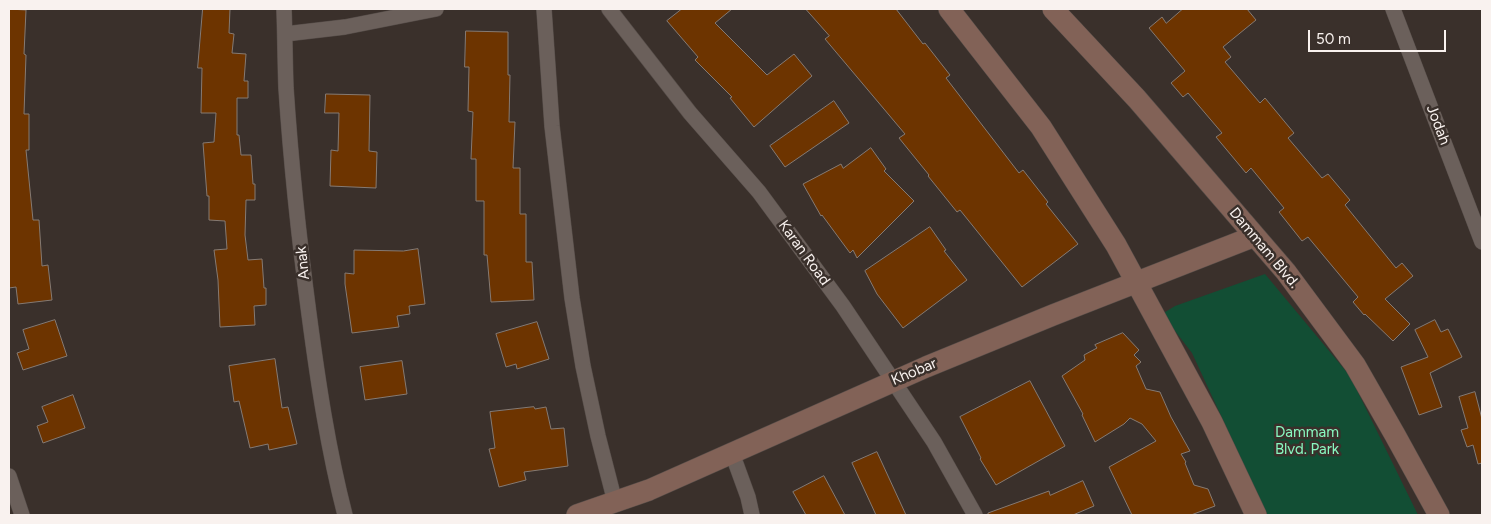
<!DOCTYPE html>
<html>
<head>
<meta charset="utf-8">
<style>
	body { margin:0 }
	#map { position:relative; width:1491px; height:524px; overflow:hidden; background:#3a302b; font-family:Figtree,sans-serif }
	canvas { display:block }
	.frame { position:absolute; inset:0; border:10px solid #f9f2ef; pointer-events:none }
	.scale { position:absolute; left:1308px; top:30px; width:138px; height:22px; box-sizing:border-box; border:2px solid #f9f2ef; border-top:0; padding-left:6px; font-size:15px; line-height:18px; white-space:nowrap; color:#f9f2ef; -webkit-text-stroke:4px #3a302b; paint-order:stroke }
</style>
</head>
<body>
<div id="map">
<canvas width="1491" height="524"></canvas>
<div class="frame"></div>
<div class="scale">50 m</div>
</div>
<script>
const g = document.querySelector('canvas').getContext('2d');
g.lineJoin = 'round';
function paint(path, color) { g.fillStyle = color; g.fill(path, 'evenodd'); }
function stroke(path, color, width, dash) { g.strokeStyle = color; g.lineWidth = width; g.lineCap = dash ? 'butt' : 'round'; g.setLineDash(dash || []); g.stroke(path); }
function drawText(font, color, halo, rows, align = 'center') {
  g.font = font + ' Figtree,sans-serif'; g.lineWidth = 5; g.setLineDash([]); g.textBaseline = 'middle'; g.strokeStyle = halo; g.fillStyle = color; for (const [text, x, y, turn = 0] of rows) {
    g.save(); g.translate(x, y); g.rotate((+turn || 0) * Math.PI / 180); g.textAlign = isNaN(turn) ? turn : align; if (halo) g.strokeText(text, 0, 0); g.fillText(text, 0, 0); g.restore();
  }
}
const green = new Path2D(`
	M1265,274L1350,376L1418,515H1267L1192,353L1162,314L1175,306Z`);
const building = new Path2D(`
	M9,9L26,10L24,54L26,55L24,114H29V150H26L33,220H39L42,266L48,265L52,300L18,304L16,287L9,288Z
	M203,9H230L229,33L234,34L232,53L246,54L244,81H248V98H237V135H239L241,155H251L253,184H255V200H246L245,235L248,260L262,259L264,288H266V305L254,306L255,325L220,327L218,280L214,250L227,249L225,221L209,220V196H207L203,143L214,142L216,113H201L202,68H198Z
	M682,9H732L715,23L767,75L794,54L812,76L754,127L730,98L732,97L695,60L698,57L667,21Z
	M806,9H896L923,44L925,43L950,75L946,78L1019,173L1023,170L1048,202L1046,204L1078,244L1022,287L960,210L957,212L928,176L929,175L899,138L905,134L825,39L829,36Z
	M1183,9H1247L1256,20L1223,47L1231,57L1225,62L1260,103L1265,98L1294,133L1288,138L1322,178L1328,174L1350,200L1345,205L1396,268L1402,263L1413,276L1385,299L1410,324L1393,341L1365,314L1364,315L1353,302L1358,297L1308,237L1302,241L1279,212L1284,208L1251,168L1246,173L1216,137L1222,133L1188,93L1183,97L1171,83L1185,71L1149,28L1162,17L1166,23Z
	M466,31L508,32V75H510L509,122H515L513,168H520V214H526V262H532L534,300L491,302L487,255H484V201H476V159H471L473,112L468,111L469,67H465Z
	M326,94L370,95L369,151L377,152L376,188L330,186L331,150L338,151L339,113H325Z
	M834,101L849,123L785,167L770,146Z
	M871,148L886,169L884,171L914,201L857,258L853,250L850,253L822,215L821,216L803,184L841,164L843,168Z
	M930,227L946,250L944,251L967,280L903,328L877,294L865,271Z
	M418,249L425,304L409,306L410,314L397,316L399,327L352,333L345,284V273L354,274V250L403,251Z
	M55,320L67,356L23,370L17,353L29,349L23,330Z
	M1435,320L1441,332L1448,329L1462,357L1430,373L1442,407L1419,415L1401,367L1428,357L1415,330Z
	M537,322L549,359L517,369L516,364L506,367L496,334Z
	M1123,333L1139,350L1134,355L1141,362L1136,366L1146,389L1160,392L1171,417L1190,451L1181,454L1186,462L1185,463L1194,485L1208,489L1215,506L1191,515H1132L1109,467L1156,441L1142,424L1130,418L1124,424L1095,442L1082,415L1083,414L1062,376L1085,360L1084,355L1097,348L1095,345Z
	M275,359L282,408L288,407L297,444L269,450L268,444L250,448L239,401L234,402L229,366Z
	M402,361L407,394L365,400L360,367Z
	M1030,381L1065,446L996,485L980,459L981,458L960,417Z
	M1475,392L1482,419V463L1478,464L1473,445L1467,447L1461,430L1468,428L1459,397Z
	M73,395L85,428L43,443L37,426L48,422L42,407Z
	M534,407L535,409L546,407L551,429L564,428L568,466L524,472L526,480L499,487L489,449L495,448L490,412Z
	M877,452L906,515H876L852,463Z
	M824,476L845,515H806L793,492Z
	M1083,481L1094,506L1073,515H988V513L1049,491L1050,495Z`);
const minor = new Path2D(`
	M284,9C285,35 285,62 286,88C291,164 299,239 309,314C318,382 328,449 345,515
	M544,9L552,126L572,298L583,366L598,436L615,502
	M609,9L690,113L759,192L843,306L934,442L975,515
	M1393,9L1482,242
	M285,34L345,27L436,9
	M732,453L748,497L752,515
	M9,476L22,515`);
const secondary = new Path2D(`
	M949,9L1041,127L1116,245L1212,422L1256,515
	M1053,9L1137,99L1286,272L1355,365L1395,435L1439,515
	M577,515L649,490L926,367L1053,315L1255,236`);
const streetNames = [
	["Jodah",1438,125,69],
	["Dammam Blvd.",1264,248,50],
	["Karan Road",804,253,54],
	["Anak",303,263,-96],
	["Khobar",914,372,-23]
];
const parkNames = [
	["Dammam",1307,433],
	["Blvd. Park",1307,450]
];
paint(green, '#124e34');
paint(building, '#6d3400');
stroke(building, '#857a73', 1);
stroke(minor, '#554c48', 16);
stroke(secondary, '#554c48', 22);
stroke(minor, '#6b605b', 15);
stroke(secondary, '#826257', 21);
drawText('15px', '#f9f2ef', '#3a302b', streetNames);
drawText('15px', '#89f8c0', '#3a302b', parkNames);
</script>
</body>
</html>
